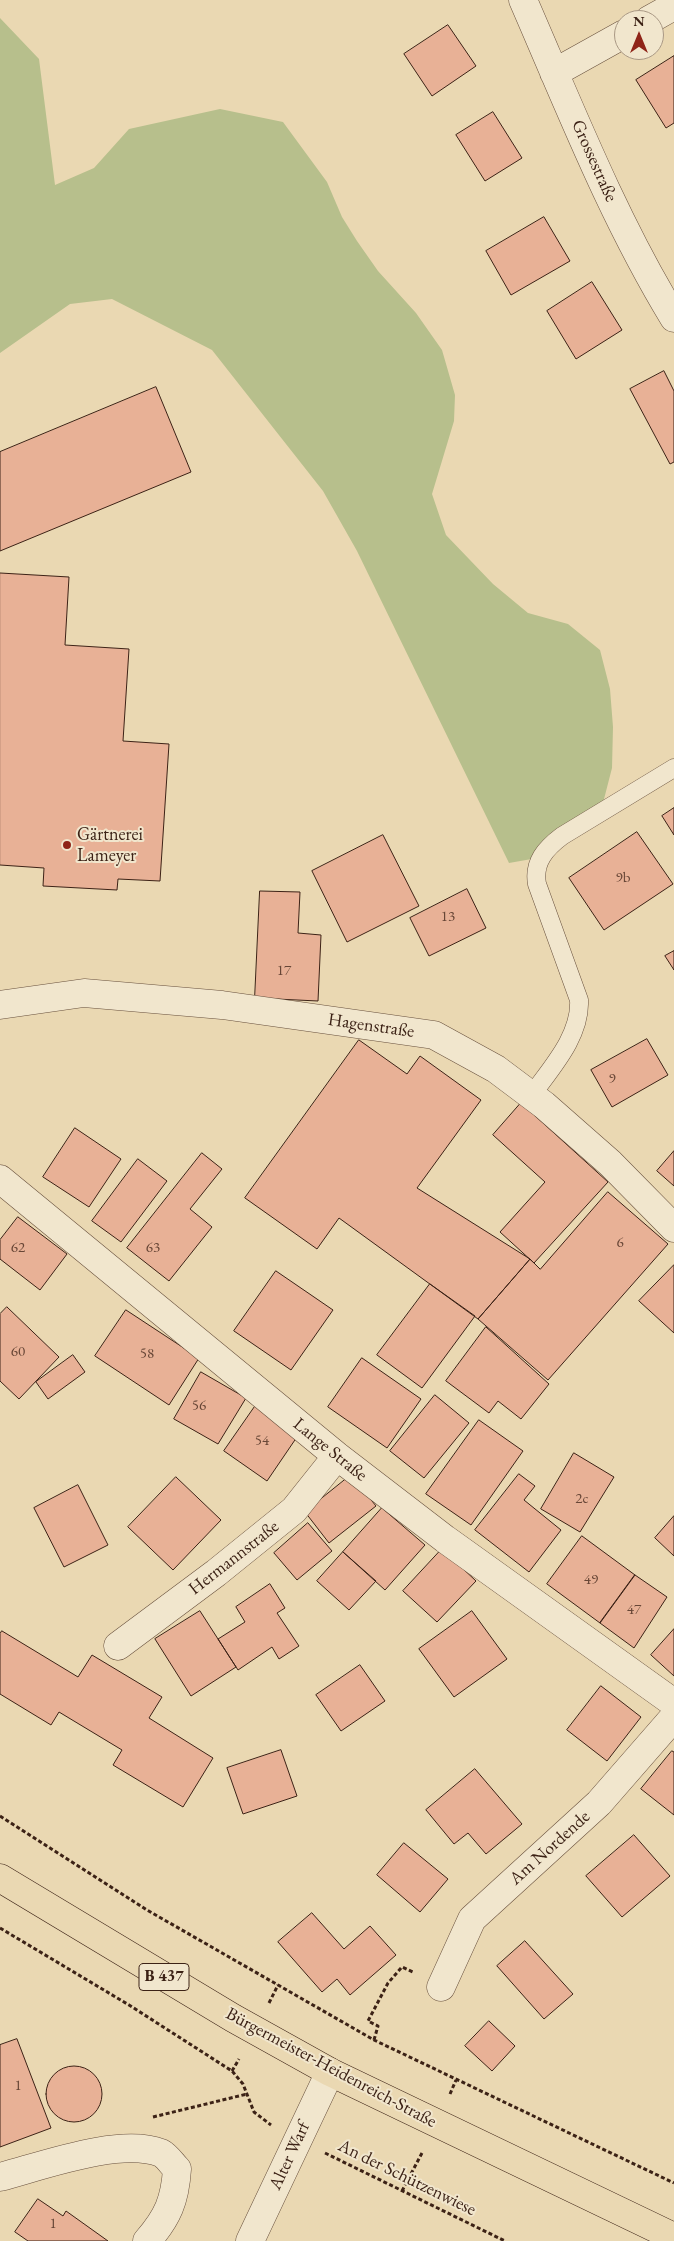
<!DOCTYPE html>
<html>
<head>
<meta charset="utf-8">
<style>
	body { margin:0 }
	#map { position:relative; width:674px; height:2241px; overflow:hidden; background:#ead8b2; font-family:"EB Garamond",serif }
	canvas { display:block }
	.north { position:absolute; left:614px; top:10px; width:50px; height:50px; box-sizing:border-box; background:#f1e6cd; border:1px solid #a99884; border-radius:50%; rotate:0deg; font-size:14px; font-weight:700; line-height:20px; text-align:center; color:#3c2216 }
	.north::after { content:''; display:block; margin:auto; width:18px; height:22px; background:#8f2418; clip-path:polygon(50% 0,100% 100%,50% 72%,0 100%) }
</style>
</head>
<body>
<div id="map">
<canvas width="674" height="2241"></canvas>
<div class="north">N</div>
</div>
<script>
const g = document.querySelector('canvas').getContext('2d');
g.lineJoin = 'round';
function paint(path, color) { g.fillStyle = color; g.fill(path, 'evenodd'); }
function stroke(path, color, width, dash) { g.strokeStyle = color; g.lineWidth = width; g.lineCap = dash ? 'butt' : 'round'; g.setLineDash(dash || []); g.stroke(path); }
function drawText(font, color, halo, rows, align = 'center') {
  g.font = font + ' "EB Garamond",serif'; g.lineWidth = 4; g.setLineDash([]); g.textBaseline = 'middle'; g.strokeStyle = halo; g.fillStyle = color; for (const [text, x, y, turn = 0] of rows) {
    g.save(); g.translate(x, y); g.rotate((+turn || 0) * Math.PI / 180); g.textAlign = isNaN(turn) ? turn : align; if (halo) g.strokeText(text, 0, 0); g.fillText(text, 0, 0); g.restore();
  }
}
const green = new Path2D(`
	M0,18L39,59L55,185L94,168L129,129L220,109L283,122L327,182L342,217L357,241L378,271L416,313L442,350L455,395L454,421L432,494L446,535L493,584L528,613L568,624L600,650L610,689L613,727L612,768L603,803L543,857L509,863L357,551L323,491L212,350L112,299L70,304L0,353Z`);
const building = new Path2D(`
	M448,25L476,66L432,96L404,54Z
	M674,56V123L666,128L636,80Z
	M493,112L522,158L485,181L456,135Z
	M544,217L570,261L511,295L486,251Z
	M592,282L622,330L576,359L547,311Z
	M664,371L674,391V462L670,464L630,389Z
	M156,387L191,472L0,551V452Z
	M0,573L69,577L65,645L129,649L123,741L169,744L160,881L118,879L117,890L43,886L44,868L0,865Z
	M674,808V835L662,816Z
	M637,832L673,884L604,930L569,878Z
	M383,835L419,906L347,942L312,871Z
	M467,889L486,928L429,956L410,918Z
	M260,891L300,892L298,933L321,935L318,1001L255,998Z
	M674,951V970L665,956Z
	M647,1039L668,1075L612,1107L591,1070Z
	M359,1040L407,1074L420,1056L481,1100L417,1188L530,1259L478,1319L339,1218L317,1249L245,1198Z
	M521,1103L608,1182L534,1263L500,1232L545,1182L493,1135Z
	M75,1128L121,1159L89,1207L43,1177Z
	M674,1151V1186L657,1171Z
	M202,1153L222,1169L190,1209L212,1227L169,1281L127,1248Z
	M138,1159L167,1181L121,1242L92,1221Z
	M608,1192L668,1244L548,1380L478,1319L530,1259L540,1269Z
	M18,1217L67,1254L40,1290L0,1259V1240Z
	M674,1265V1333L639,1301Z
	M276,1271L333,1310L291,1370L234,1331Z
	M430,1284L475,1316L422,1388L377,1355Z
	M7,1307L59,1357L19,1399L0,1381V1314Z
	M126,1310L199,1358L169,1405L95,1356Z
	M486,1327L549,1384L521,1419L498,1401L489,1413L446,1381Z
	M73,1355L85,1372L48,1399L36,1382Z
	M362,1358L421,1399L387,1448L328,1407Z
	M201,1372L246,1398L218,1444L174,1419Z
	M435,1395L469,1423L424,1478L390,1451Z
	M256,1405L299,1434L267,1481L224,1451Z
	M479,1420L523,1451L471,1525L426,1494Z
	M574,1453L614,1477L580,1532L541,1509Z
	M519,1474L535,1486L524,1500L561,1530L529,1572L475,1530Z
	M351,1475L376,1506L329,1543L305,1512Z
	M176,1477L221,1520L173,1570L128,1527Z
	M78,1485L108,1545L64,1567L34,1508Z
	M382,1508L425,1545L385,1590L343,1552Z
	M674,1516V1556L655,1538Z
	M308,1523L332,1551L297,1580L274,1553Z
	M582,1536L635,1575L600,1623L547,1584Z
	M442,1549L476,1581L437,1622L403,1591Z
	M343,1552L376,1581L349,1610L317,1581Z
	M635,1575L667,1597L634,1648L600,1623Z
	M270,1584L285,1608L277,1613L299,1646L279,1659L272,1647L238,1670L218,1639L245,1622L236,1607Z
	M200,1611L236,1667L191,1696L155,1639Z
	M472,1611L507,1659L454,1697L419,1649Z
	M674,1629V1676L651,1655Z
	M2,1631L78,1677L92,1655L162,1697L149,1718L213,1758L183,1807L113,1765L122,1750L59,1712L51,1725L0,1694V1634Z
	M360,1665L385,1701L341,1731L316,1695Z
	M601,1686L641,1717L607,1761L567,1730Z
	M281,1750L297,1796L243,1814L227,1768Z
	M672,1751L674,1752V1815L641,1789Z
	M475,1769L522,1824L486,1854L468,1833L454,1844L426,1810Z
	M634,1835L670,1876L622,1917L586,1876Z
	M404,1843L448,1879L420,1912L377,1875Z
	M312,1913L344,1949L370,1926L396,1955L350,1995L337,1979L322,1992L278,1942Z
	M525,1941L573,1994L544,2019L497,1966Z
	M489,2021L515,2046L492,2071L465,2046Z
	M17,2039L51,2128L0,2147V2045Z
	M46 2094a28 28 0 1 1 56 0a28 28 0 1 1-56 0Z
	M38,2199L63,2216L66,2211L108,2241H28L15,2232Z`);
const path = new Path2D(`
	M0,1816L147,1910L374,2040L674,2183
	M0,1928L129,2005L232,2071L243,2084L254,2112L271,2125
	M269,2003L278,1985
	M374,2040L378,2026L368,2021L388,1983L402,1967L413,1972
	M232,2071L239,2059
	M450,2094L456,2080
	M153,2117L247,2094
	M325,2153L505,2241
	M402,2191L423,2151`);
const service = new Path2D(`
	M531,1096C551,1068 581,1036 579,1000L537,884C533,862 546,848 562,836L674,768`);
const minor = new Path2D(`
	M523,0C570,108 613,218 674,318
	M649,20L674,6
	M554,73L624,34
	M0,1005L84,993L222,1005L434,1035L496,1069L544,1105L610,1163L674,1228
	M0,1179L337,1456L445,1539L674,1703
	M118,1646L216,1573L294,1510L337,1456
	M441,1987L472,1919L599,1803L674,1717
	M0,2177C42,2166 120,2137 161,2153C167,2156 172,2164 177,2169C175,2200 168,2217 147,2241
	M250,2241L330,2072`);
const primary = new Path2D(`
	M0,1878L233,2018L330,2072L674,2237`);
const markers = [
	[67,845,5,"#8f2418"]
];
const numberNames = [
	["9b",623,878],
	["13",448,917],
	["17",284,971],
	["9",612,1079],
	["6",620,1243],
	["62",18,1248],
	["63",153,1248],
	["60",18,1352],
	["58",147,1354],
	["56",199,1406],
	["54",262,1441],
	["2c",582,1499],
	["49",591,1580],
	["47",634,1610],
	["1",18,2086],
	["1",53,2224]
];
const shields = [
	[164,1977,50]
];
const shieldNames = [
	["B 437",164,1977]
];
const streetNames = [
	["Grossestraße",594,161,66],
	["Hagenstraße",371,1026,8],
	["Lange Straße",330,1450,39],
	["Hermannstraße",234,1558,-38],
	["Am Nordende",550,1848,-42],
	["Bürgermeister-Heidenreich-Straße",331,2068,28],
	["Alter Warf",290,2156,-65],
	["An der Schützenwiese",407,2178,26]
];
const poiNames = [
	["Gärtnerei",77,835],
	["Lameyer",77,856]
];
paint(green, '#b7bf8c');
paint(building, '#e8b196');
stroke(building, '#3c2216', 1);
stroke(service, '#68503d', 19);
stroke(minor, '#68503d', 29);
stroke(primary, '#3c2216', 29);
stroke(path, '#3c2216', 3, [4, 2.5]);
stroke(service, '#f1e6cd', 18);
stroke(minor, '#f1e6cd', 28);
stroke(primary, '#ead8b2', 28);
for (const [x, y, r, color] of markers) { const dot = new Path2D(); dot.arc(x, y, r, 0, 2 * Math.PI); g.fillStyle = color; g.fill(dot); stroke(dot, '#f1e6cd', 2); }
drawText('15px', '#674636', null, numberNames);
for (const [x, y, w] of shields) { const box = new Path2D(); box.roundRect(x - w / 2, y - 13.5, w, 27, 4); g.fillStyle = '#f1e6cd'; g.fill(box); stroke(box, '#3c2216', 1); }
drawText('bold 16px', '#3c2216', null, shieldNames);
drawText('18px', '#3c2216', '#f1e6cd', streetNames);
drawText('18px', '#3c2216', '#f1e6cd', poiNames, 'left');
</script>
</body>
</html>
